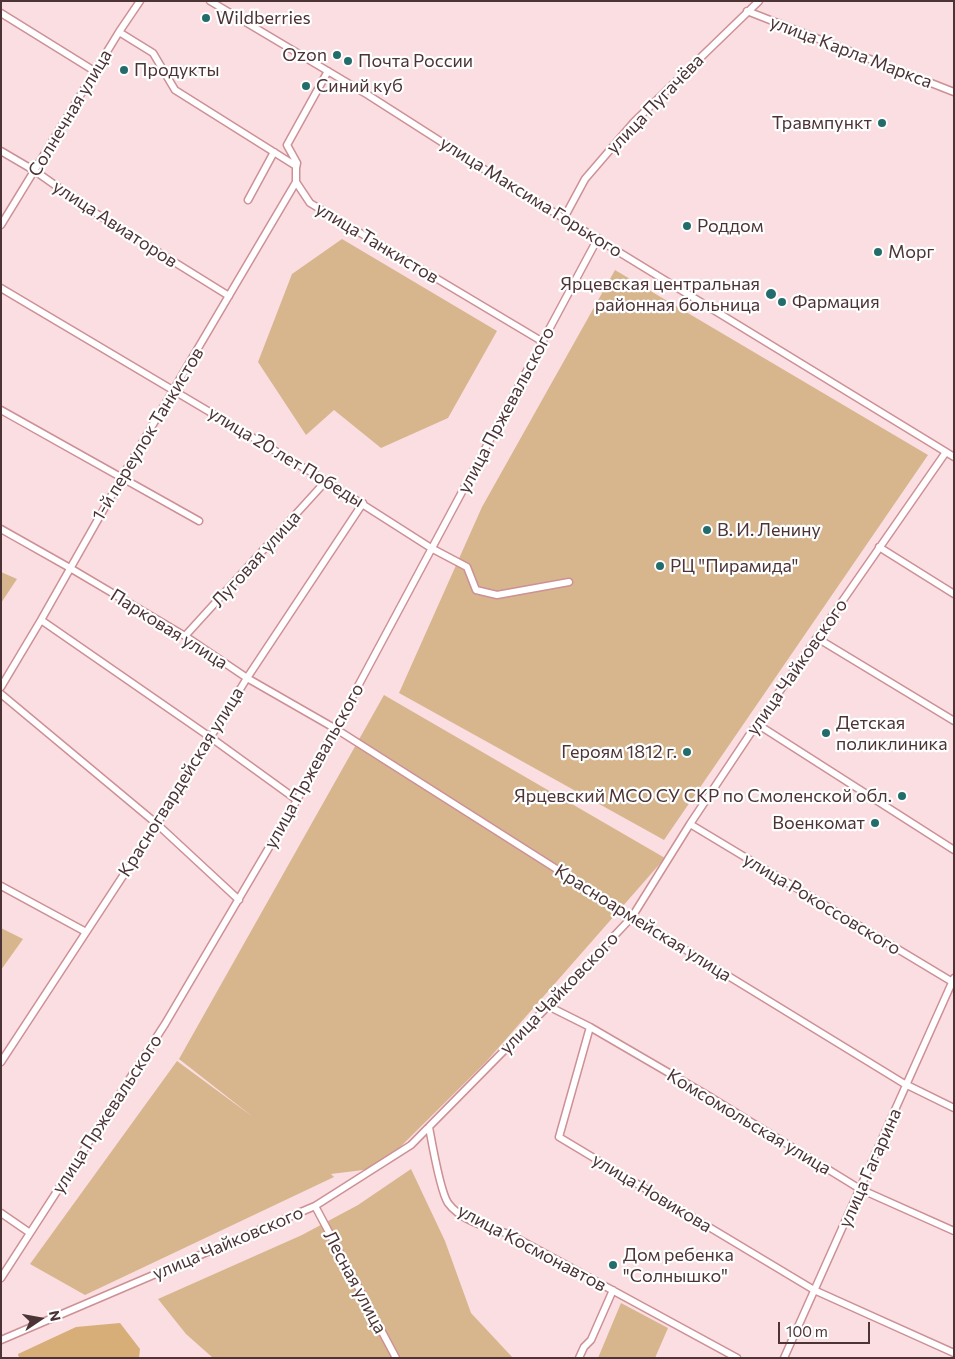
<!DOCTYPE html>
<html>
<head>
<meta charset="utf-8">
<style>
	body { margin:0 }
	#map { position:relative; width:955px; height:1359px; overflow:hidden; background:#fadee1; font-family:Commissioner,sans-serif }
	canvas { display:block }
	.frame { position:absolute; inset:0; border:2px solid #4c3335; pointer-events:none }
	.north { position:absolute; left:15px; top:1294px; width:50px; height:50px; -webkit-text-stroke:4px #fff; paint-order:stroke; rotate:78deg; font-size:14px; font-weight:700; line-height:20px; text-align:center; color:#4c3335 }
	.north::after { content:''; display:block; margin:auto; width:18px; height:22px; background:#4c3335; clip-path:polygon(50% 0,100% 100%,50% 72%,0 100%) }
	.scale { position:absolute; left:778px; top:1322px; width:92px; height:22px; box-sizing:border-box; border:2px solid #4c3335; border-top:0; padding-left:6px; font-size:15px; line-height:18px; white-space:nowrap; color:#4c3335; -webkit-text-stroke:4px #fff; paint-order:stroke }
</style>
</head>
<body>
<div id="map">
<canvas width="955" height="1359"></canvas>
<div class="frame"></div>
<div class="north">N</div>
<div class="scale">100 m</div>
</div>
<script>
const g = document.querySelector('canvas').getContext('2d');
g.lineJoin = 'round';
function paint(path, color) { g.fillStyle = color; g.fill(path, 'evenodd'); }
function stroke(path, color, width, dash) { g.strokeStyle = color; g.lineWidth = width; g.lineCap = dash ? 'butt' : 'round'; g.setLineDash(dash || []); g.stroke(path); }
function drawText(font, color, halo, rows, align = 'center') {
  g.font = font + ' Commissioner,sans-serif'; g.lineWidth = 4.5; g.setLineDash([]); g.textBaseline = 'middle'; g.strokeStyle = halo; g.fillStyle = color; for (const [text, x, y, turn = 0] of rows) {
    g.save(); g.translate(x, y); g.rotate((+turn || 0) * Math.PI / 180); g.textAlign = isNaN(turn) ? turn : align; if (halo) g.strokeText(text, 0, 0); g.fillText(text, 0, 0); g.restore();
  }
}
const green = new Path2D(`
	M342,239L497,331L448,418L381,448L334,410L306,435L258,362L292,274Z
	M615,270L928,455L664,840L399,693L482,507Z
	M1,572L17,579L1,603Z
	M384,695L665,858L486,1062L379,1168L331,1174L334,1177L85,1295L30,1264L177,1061L253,1117L179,1059Z
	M1,928L23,939L1,970Z
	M411,1169L445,1241L471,1313L513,1358H213L186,1334L158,1299L302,1235L358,1205Z
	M621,1303L668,1328L655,1358H598Z`);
const forest = new Path2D(`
	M120,1323L140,1349L139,1358H19L18,1354L76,1327Z`);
const minor = new Path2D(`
	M210,1L368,95L501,180L954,457
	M747,11L954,92
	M1,13L96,72
	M119,32L153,53L175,90L296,166V182L310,203L543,342
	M1,151L35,171L89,209L229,296
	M296,168L297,163L287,145L328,71
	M248,200L274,152
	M564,218L585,179L634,122L759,1
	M1,225L119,32L140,1
	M1,288L326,481L431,548L467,567L476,590L497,595L569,582
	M1,410L199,521
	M1,529L70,568L185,636L247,678L336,729L632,917L903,1083L954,1108
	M879,547L954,594
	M41,620L210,737L297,800
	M185,636L326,481
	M817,638L954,721
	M1,687L41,620L122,477L296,182
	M1,694L157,824L239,900
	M757,724L954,850
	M690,824L954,983
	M1,886L86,932
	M548,1006L590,1027L712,1098L860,1189L954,1231
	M590,1027L559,1137L814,1290L954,1353
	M1,1062L157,824L247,678L363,503
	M429,1127C432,1143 440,1191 448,1203C461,1221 489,1228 509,1234L737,1358
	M315,1206L396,1358
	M1,1213L30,1233
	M1,1278L165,1024L297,800L598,238
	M1,1340L315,1206L411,1145L548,1006L632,917L690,824L752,731L946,452
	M579,1358L584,1347L591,1340L613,1290
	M784,1358L954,978`);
const markers = [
	[206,18,5,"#226d6b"],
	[337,55,5,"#226d6b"],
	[348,61,5,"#226d6b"],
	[124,70,5,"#226d6b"],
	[306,86,5,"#226d6b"],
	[882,123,5,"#226d6b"],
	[687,226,5,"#226d6b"],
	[878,252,5,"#226d6b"],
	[771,294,6,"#226d6b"],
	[782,302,5,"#226d6b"],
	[707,530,5,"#226d6b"],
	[660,566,5,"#226d6b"],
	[826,733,5,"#226d6b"],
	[687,752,5,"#226d6b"],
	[902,796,5,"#226d6b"],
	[875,823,5,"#226d6b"],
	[613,1265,5,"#226d6b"]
];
const poiNames = [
	["Wildberries",216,18],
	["Ozon",327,55,"right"],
	["Почта России",358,61],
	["Продукты",134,70],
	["Синий куб",316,86],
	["Травмпункт",872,123,"right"],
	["Роддом",697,226],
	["Морг",888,252],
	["Ярцевская центральная",760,284,"right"],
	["районная больница",760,305,"right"],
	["Фармация",792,302],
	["В. И. Ленину",717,530],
	["РЦ \"Пирамида\"",670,566],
	["Детская",836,723],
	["поликлиника",836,744],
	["Героям 1812 г.",677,752,"right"],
	["Ярцевский МСО СУ СКР по Смоленской обл.",892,796,"right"],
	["Военкомат",865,823,"right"],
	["Дом ребенка",623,1255],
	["\"Солнышко\"",623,1276]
];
const streetNames = [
	["улица Карла Маркса",851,52,21],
	["улица Пугачёва",655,104,-46],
	["Солнечная улица",70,113,-59],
	["улица Максима Горького",531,197,32],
	["улица Авиаторов",115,224,33],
	["улица Танкистов",377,243,31],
	["улица Пржевальского",506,410,-62],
	["1-й переулок Танкистов",148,434,-59],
	["улица 20 лет Победы",286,457,31],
	["Луговая улица",256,559,-48],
	["Парковая улица",169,629,32],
	["улица Чайковского",797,667,-55],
	["улица Пржевальского",314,766,-61],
	["Красногвардейская улица",181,782,-58],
	["улица Рокоссовского",822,904,31],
	["Красноармейская улица",643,923,32],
	["улица Чайковского",559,993,-46],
	["улица Пржевальского",107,1114,-57],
	["Комсомольская улица",749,1122,31],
	["улица Гагарина",870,1168,-66],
	["улица Новикова",652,1193,31],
	["улица Чайковского",228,1243,-23],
	["улица Космонавтов",532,1248,28],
	["Лесная улица",355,1282,62]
];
paint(green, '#d7b68e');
paint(forest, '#d7ad78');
stroke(minor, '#cd9096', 9);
stroke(minor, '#fff', 6);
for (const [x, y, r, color] of markers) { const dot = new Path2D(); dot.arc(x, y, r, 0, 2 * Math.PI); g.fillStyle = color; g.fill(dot); stroke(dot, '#fff', 2); }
drawText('18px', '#4c3335', '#fff', poiNames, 'left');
drawText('18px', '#4c3335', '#fff', streetNames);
</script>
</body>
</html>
